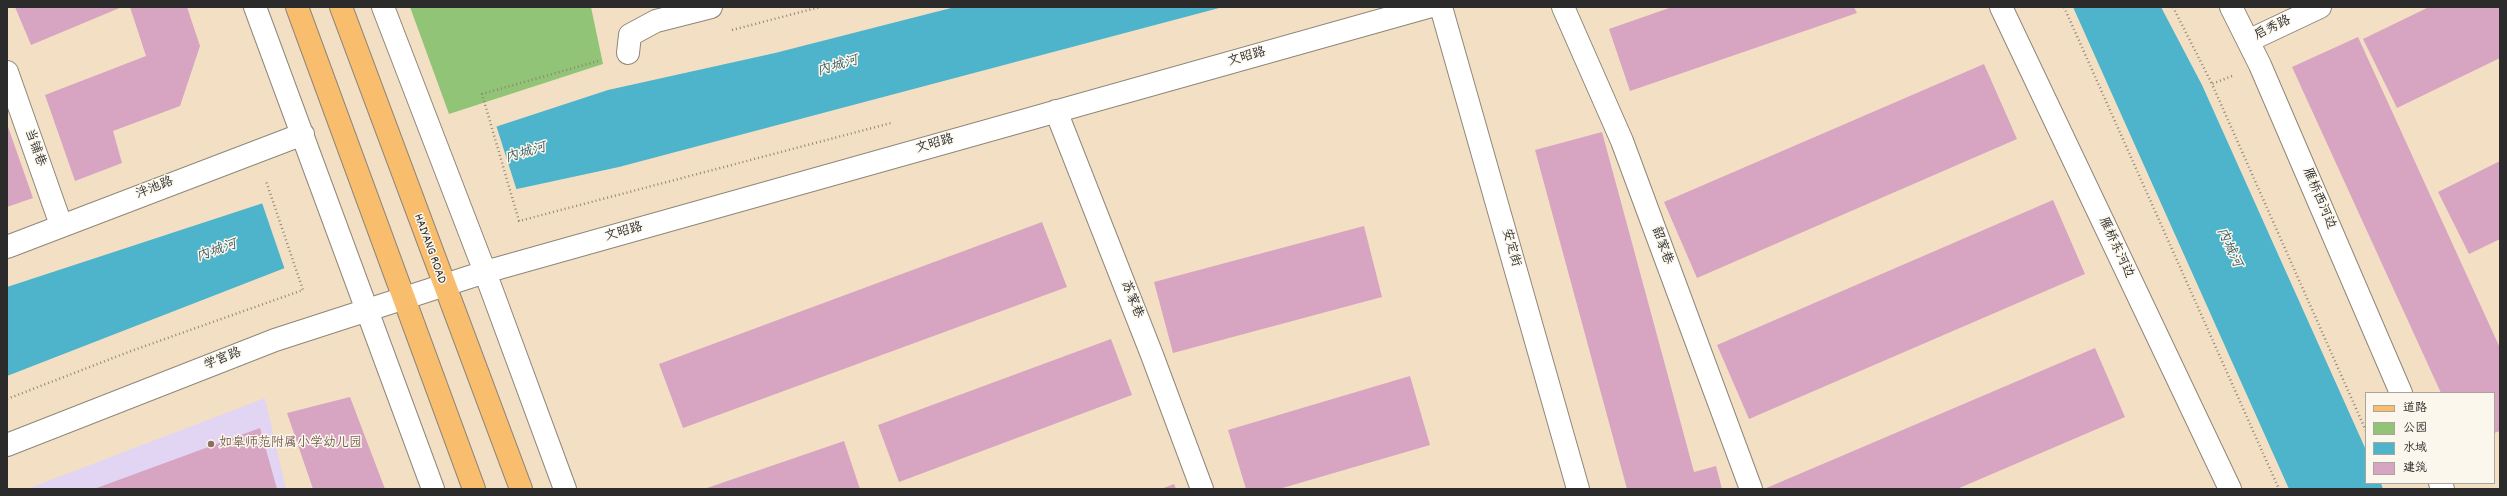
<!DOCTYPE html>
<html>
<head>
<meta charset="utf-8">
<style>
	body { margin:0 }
	#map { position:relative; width:2507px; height:496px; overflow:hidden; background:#f3e0c4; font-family:Dekko,"LXGW WenKai TC",sans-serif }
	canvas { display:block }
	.frame { position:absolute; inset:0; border:8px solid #2b2b2b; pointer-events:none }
	.legend { position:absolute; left:2365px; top:392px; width:130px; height:92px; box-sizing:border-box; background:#fbf7ec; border:1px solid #a8a59f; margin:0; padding:5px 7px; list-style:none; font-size:12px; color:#2b2b2b }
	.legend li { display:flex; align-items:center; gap:8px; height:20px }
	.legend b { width:20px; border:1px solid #a8a59f }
</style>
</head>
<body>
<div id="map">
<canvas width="2507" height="496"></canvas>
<div class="frame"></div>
<ul class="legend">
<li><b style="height:5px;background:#f9be6d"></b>道路</li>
<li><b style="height:11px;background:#91c476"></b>公园</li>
<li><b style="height:11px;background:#4db4cb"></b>水域</li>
<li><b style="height:11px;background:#d7a4c2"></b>建筑</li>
</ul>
</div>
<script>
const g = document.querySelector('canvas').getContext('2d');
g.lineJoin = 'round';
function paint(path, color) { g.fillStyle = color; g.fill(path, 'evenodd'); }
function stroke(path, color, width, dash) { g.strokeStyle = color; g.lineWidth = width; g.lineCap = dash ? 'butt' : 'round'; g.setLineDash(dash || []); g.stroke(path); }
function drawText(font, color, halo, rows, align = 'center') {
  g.font = font + ' Dekko,"LXGW WenKai TC",sans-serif'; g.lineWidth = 3; g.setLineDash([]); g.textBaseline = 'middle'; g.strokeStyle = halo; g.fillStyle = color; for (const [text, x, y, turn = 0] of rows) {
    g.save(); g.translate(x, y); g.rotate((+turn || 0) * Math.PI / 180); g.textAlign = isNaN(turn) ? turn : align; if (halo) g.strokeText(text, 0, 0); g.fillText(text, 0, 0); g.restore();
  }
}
const built = new Path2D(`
	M265,398L286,489H27Z`);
const green = new Path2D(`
	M410,7H591L603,64L449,114Z`);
const water = new Path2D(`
	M955,7H1223L619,167L489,195L308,259L7,376V287L608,90L775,53Z
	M2073,7H2161L2202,85L2366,450V483H2381L2383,489H2289Z`);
const pier = new Path2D(`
	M496,125L517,191L489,197L285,270L261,200Z`);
const building = new Path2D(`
	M15,7H122L31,45Z
	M130,7H187L200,46L180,106L113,131L122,163L75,181L45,95L146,56Z
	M1672,7H1854L1857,13L1630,91L1609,29Z
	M2429,7H2500V58L2397,108L2363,39Z
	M2358,37L2500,348V431L2494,433V393H2441L2292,67Z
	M1984,64L2017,139L1697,278L1664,202Z
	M7,124L33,198L7,207Z
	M1602,132L1694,472L1716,466L1722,489H1627L1535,150Z
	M2500,161V239L2469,254L2438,192Z
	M2053,200L2085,274L1749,419L1717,345Z
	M1042,222L1067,287L683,428L659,364Z
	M1364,226L1382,297L1173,353L1154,282Z
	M1111,339L1132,395L899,482L878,425Z
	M2095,348L2125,417L1957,489H1764Z
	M1410,376L1430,445L1279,489H1246L1228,430Z
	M350,397L385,489H313L287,413Z
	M260,428L277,489H94Z
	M844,441L860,489H704Z
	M1174,484L1176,489H1161Z`);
const path = new Path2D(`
	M2064,7L2279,489
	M2173,7L2212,84
	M732,30L820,7
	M598,61L482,94L519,221L891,123
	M2232,76L2212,84L2366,431
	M7,399L131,351L303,290L266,181`);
const minor = new Path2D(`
	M255,7L433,489
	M383,7L485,272L565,489
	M1441,7L1578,489
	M1563,7L1622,141L1751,489
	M2001,7L2230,489
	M2231,7L2260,65L2401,393
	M2248,41L2320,7
	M628,53L630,35L656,21L711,7
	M7,72L61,225
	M1056,111L1152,355L1202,489
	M7,247L303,134
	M7,445L275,340L485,272L1428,7
	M2440,483L2443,489`);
const major = new Path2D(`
	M297,7L474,489
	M341,7L521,489`);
const markers = [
	[211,444,4,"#8d6e63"]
];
const streetNames = [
	["启秀路",2273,29,-26],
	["文昭路",1247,58,-16],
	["文昭路",935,145,-16],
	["当铺巷",34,148,70],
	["泮池路",155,189,-21],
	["雁桥西河边",2318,199,67],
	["文昭路",624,233,-16],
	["韶家巷",1661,246,70],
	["安定街",1510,248,74],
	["雁桥东河边",2115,248,65],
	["HAIYANG ROAD",429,249,70],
	["苏家巷",1131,300,68],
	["学宫路",223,360,-21]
];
const educationNames = [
	["如皋师范附属小学幼儿园",219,444]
];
const waterNames = [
	["内城河",838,67,-16],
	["内城河",526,154,-16],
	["内城河",2228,248,65],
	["内城河",217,252,-19]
];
paint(built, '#e2d4f3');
paint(green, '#91c476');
paint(water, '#4db4cb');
paint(pier, '#f3e0c4');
paint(building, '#d7a4c2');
stroke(minor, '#8f8678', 24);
stroke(major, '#8f8678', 24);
stroke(path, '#8f8678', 2.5, [1, 3]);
stroke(minor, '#fff', 22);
stroke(major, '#f9be6d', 22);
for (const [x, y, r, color] of markers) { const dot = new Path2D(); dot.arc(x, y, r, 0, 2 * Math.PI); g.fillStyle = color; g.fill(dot); stroke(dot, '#fbf7ec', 1.5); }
drawText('13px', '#2b2b2b', '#fbf7ec', streetNames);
drawText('13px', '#785e54', '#fbf7ec', educationNames, 'left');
drawText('italic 14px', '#375b63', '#fbf7ec', waterNames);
</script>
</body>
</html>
